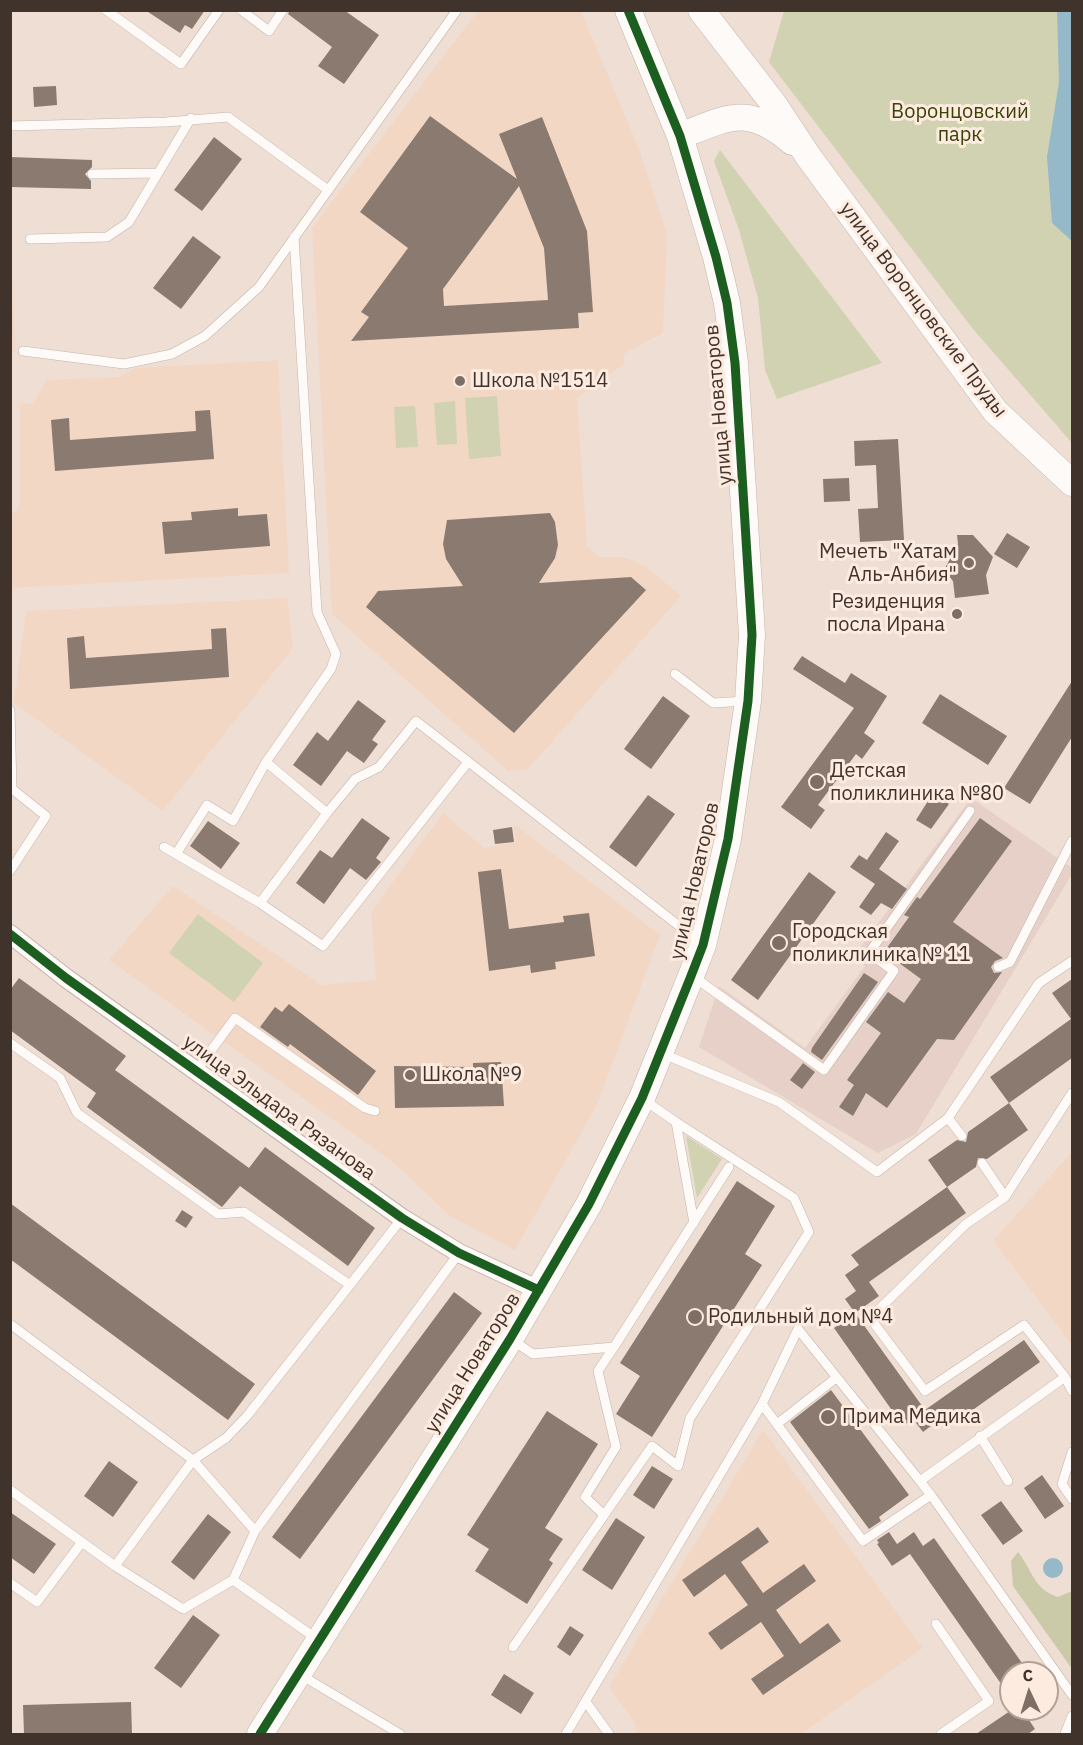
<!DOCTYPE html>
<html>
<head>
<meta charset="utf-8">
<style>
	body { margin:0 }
	#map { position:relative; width:1083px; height:1745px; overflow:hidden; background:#efded3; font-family:"IBM Plex Sans",sans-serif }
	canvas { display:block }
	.frame { position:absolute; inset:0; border:12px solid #3f332c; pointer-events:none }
	.north { position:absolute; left:999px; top:1661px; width:60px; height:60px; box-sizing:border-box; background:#feebe0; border:2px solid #b2a198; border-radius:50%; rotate:356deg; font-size:16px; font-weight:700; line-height:24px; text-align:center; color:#3f332c }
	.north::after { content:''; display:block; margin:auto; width:21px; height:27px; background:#7d6f66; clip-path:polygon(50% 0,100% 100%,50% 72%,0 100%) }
</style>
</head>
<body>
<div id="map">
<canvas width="1083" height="1745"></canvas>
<div class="frame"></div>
<div class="north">С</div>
</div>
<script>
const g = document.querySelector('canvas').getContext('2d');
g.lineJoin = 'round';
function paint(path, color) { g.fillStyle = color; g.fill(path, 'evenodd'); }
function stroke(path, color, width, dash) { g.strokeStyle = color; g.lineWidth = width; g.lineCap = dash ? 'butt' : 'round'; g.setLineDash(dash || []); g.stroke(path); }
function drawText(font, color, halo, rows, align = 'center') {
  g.font = font + ' "IBM Plex Sans",sans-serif'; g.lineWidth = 6; g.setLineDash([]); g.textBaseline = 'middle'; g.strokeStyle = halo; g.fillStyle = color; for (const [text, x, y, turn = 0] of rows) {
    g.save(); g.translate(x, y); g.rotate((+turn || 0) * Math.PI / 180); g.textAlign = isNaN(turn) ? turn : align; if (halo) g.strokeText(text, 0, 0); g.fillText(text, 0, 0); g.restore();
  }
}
const commercial = new Path2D(`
	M971,798L1072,868V874L916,1134L878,1153L699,1047L719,986L805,1048L865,966L853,957Z`);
const built = new Path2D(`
	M478,11H581L639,149L667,234L663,333L624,354V364L577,398L587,546L599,557H622L644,565L681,596L528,769L508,771L332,614L312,228Z
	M11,242L15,350L11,354L10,242Z
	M278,360L289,573L11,588V516L20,505V404L34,403L46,380L119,377L135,368Z
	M287,598L293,648L163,811L14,703L26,611Z
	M443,813L484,848L516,842L514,824L660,935L597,1105L515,1250L450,1216L393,1162L109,960L173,886L322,985L376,980L371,912Z
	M1072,1152V1345L993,1241Z
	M763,1430L923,1648L801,1734H636L635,1723L609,1687Z`);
const green = new Path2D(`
	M784,11H1072V443L973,329L769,62Z
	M720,150L882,363L777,399L765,370L758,298L739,230L714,161Z
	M497,396L501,456L469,459L465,398Z
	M455,401L457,444L437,445L434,403Z
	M415,406L418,447L396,448L394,407Z
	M198,914L263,963L234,1002L169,953Z
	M686,1136L722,1159L697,1198Z`);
const forest = new Path2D(`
	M1018,1552C1032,1569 1033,1589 1058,1597L1072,1591V1669L1013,1586L1011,1561Z`);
const water = new Path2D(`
	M1057,11H1072V241L1052,223L1047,157L1059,82Z
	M1043 1568a10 10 0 1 1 20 0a10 10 0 1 1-20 0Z`);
const building = new Path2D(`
	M145,10H205L192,29L185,25L180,33Z
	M290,10H344L379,35L344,84L318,66L332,47L288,14Z
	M56,86L57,105L34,107L33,87Z
	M430,116L517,179L499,134L542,117L587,231L593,312L578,313L579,328L351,341L369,317L361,312L408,248L360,212ZM519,186L544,248L548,300L444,306L443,289Z
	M214,137L242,159L202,211L174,190Z
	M10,157L92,160V167L85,174L91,181V189L10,187Z
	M193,236L221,257L181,309L153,288Z
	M210,410L214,459L55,471L51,420L69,418L70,440L196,431L195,411Z
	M898,439L904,540L860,542L858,509L878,508L876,465L855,466L854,441Z
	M849,478L850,501L824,502L823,479Z
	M238,508V516L267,514L270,546L165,554L162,522L192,520L191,512Z
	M550,513L555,522L558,545L555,558L539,583L631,577L646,590L514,733L366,607L378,591L463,586L446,559L443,544L447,520Z
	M1007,533L1030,547L1017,568L994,554Z
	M957,535H973L993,557L986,575L989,594L955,598L953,581L944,570L958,544Z
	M226,628L229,677L70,689L67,638L84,636L86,658L212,649L211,629Z
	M802,656L845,683L851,673L887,696L864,733L875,741L862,759L856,754L818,805L825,810L811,829L781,807L854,708L793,669Z
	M1072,681V737L1030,804L1004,788Z
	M940,694L1007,736L988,765L922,723Z
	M663,696L690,716L651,769L624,749Z
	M358,700L386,721L372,740L378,744L364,763L347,751L321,786L293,765L317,732L328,741Z
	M933,793L949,804L931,829L916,820Z
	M648,795L675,814L636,867L609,847Z
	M362,818L390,838L376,858L381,862L366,880L350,868L324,904L296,883L320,850L332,858Z
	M980,818L1012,841L953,922L1003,958L995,961L991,967L994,973L1002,972L954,1040L937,1039L887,1108L866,1093L853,1116L839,1107L854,1085L847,1080L881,1033L866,1022L888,992L904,1003L921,979L884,952L909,917L904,915L917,897L920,899Z
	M208,821L240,843L221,869L190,846Z
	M512,827L514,842L495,844L493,830Z
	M886,832L899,841L879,869L907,889L892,909L881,903L871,915L859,907L875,884L850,867L859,855L867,860Z
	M501,869L509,929L564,922L563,916L589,913L595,956L555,962L556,969L531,973L530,965L489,971L478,872Z
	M809,872L836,892L758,1000L731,980Z
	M864,973L878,982L822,1060L811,1052L812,1048Z
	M19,978L126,1056L115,1070L249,1168L265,1147L375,1228L348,1266L240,1186L222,1207L87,1107L96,1093L10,1030V990Z
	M1072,979V1058L1009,1103L990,1077L1071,1019L1052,993Z
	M289,1004L376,1071L358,1095L290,1044L288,1047L260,1027L275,1007L282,1012Z
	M501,1062L504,1106L395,1108L394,1066L473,1067V1063Z
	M803,1063L815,1072L802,1089L790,1080Z
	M1009,1103L1028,1130L987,1159L978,1158L976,1167L947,1187L928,1160L957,1140L966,1142L968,1132Z
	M737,1181L775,1206L745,1254L762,1265L652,1437L616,1414L640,1376L620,1363Z
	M947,1187L966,1213L869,1282L879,1296L855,1313L845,1299L856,1291L845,1275L859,1265L851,1255Z
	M10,1203L255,1384L228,1420L10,1259Z
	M182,1210L193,1217L186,1228L175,1221Z
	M454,1292L482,1313L300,1559L272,1537Z
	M855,1313L925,1410L1024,1340L1040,1362L946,1429L939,1420L923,1432L913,1419L903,1426L834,1328Z
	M831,1390L909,1495L879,1517L881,1521L869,1529L790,1422Z
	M547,1411L598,1444L545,1528L563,1539L549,1560L553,1563L527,1604L475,1571L489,1549L467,1535Z
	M109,1461L138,1482L113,1517L84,1496Z
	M652,1466L673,1479L654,1509L633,1495Z
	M1042,1475L1064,1506L1045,1519L1024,1488Z
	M1001,1501L1023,1531L1003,1545L981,1515Z
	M10,1512L56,1544L34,1574L10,1557Z
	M208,1514L231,1532L194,1580L171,1562Z
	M616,1518L645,1537L612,1590L582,1570Z
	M758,1527L769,1542L741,1562L763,1593L804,1564L816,1581L776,1610L800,1644L828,1623L841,1641L763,1695L751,1679L784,1656L761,1622L721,1650L708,1633L748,1605L725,1574L694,1597L682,1580Z
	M889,1532L897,1544L914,1532L923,1546L934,1538L1029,1673H1011V1698L910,1554L892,1566L877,1544L879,1543L877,1540Z
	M193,1615L220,1635L181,1688L154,1668Z
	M570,1626L584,1635L570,1656L557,1647Z
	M504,1674L534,1693L521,1714L491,1695Z
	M131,1702L132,1734H24L23,1705Z
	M1013,1709H1045L1029,1720L1035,1729L1028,1734H976Z`);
const lane = new Path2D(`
	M106,10L181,64L219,10
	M241,10L269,31L283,10
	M10,126L166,122L228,117L328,190
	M92,174L158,173
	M294,237L317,612L336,654L331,669L266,762L327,813L260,903L323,946L468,762
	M30,239L107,237L129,222L191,118
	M23,351L124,364L172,354L205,336L259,287L457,10
	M675,674L713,703L746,701
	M10,710L12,789L46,816L10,871
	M327,813L355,779L379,767L416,721L701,943
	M164,847L260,903
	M176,854L207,805L233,821L266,762
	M998,967L1010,962L1072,841
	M694,977L824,1070L894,971L869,953L970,811
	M10,1043L60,1078L77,1113L218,1214L244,1212L350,1285L402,1218
	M661,1053L779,1102L877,1172L948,1118L962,1136
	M196,1071L235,1018L365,1108L375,1111
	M644,1100L676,1122L694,1223
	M948,1118L1039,983L1072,961
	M982,1163L1005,1197L966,1224L870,1318L925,1391L1024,1325L1065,1377L1072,1391
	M1005,1197L1072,1093
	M10,1324L193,1460L115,1566
	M512,1340L533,1354L614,1347L729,1167
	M762,1404L863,1541L931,1495L920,1481L1065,1377
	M777,1424L836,1378
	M980,1436L1008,1481
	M1072,1452L1062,1484L1072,1499
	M10,1490L115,1566L183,1609L233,1580L317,1639
	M931,1495L1072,1695
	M604,1515L585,1497L616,1447L598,1371L614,1347
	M255,1531L193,1460L226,1438L247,1416L350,1285
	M233,1580L255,1531L459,1253
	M10,1583L37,1602L82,1542
	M936,1624L989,1701L941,1734
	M513,1647L652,1446L678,1466L690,1418L809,1232L794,1198L676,1122
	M299,1674L400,1734
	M586,1702L609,1734
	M566,1734L762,1404L798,1329L920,1481
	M1065,1734L1072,1716`);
const street = new Path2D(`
	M10,934L66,978L402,1218L459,1253L539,1290`);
const secondary = new Path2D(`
	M701,10L773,103L808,156L995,411L1072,483
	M680,136C729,117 748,104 792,142
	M260,1734L510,1339L589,1204L642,1098L691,976L703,945L728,839L748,701L752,635L735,363L727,303L716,257L680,136L628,10`);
const cycleway = new Path2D(`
	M10,934L66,978L402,1218L459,1253L539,1290
	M260,1734L510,1339L589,1204L642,1098L691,976L703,945L728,839L748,701L752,635L735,363L727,303L716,257L680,136L628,10`);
const markers = [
	[460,381,6,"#7d6f66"],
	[969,563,6,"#7d6f66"],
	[957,614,6,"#7d6f66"],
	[817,782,8,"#7d6f66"],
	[779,943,8,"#7d6f66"],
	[410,1075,6,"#7d6f66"],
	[695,1317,8,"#7d6f66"],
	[828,1417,8,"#7d6f66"]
];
const parkNames = [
	["Воронцовский",960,112],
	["парк",960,135]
];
const streetNames = [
	["улица Воронцовские Пруды",923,310,53],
	["улица Новаторов",719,405,-95],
	["улица Новаторов",695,881,-77],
	["улица Эльдара Рязанова",279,1108,36],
	["улица Новаторов",473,1363,-58]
];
const poiNames = [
	["Школа №1514",472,381],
	["Мечеть \"Хатам",957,552,"right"],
	["Аль-Анбия\"",957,575,"right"],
	["Резиденция",945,602,"right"],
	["посла Ирана",945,625,"right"],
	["Детская",830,771],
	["поликлиника №80",830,794],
	["Городская",792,932],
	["поликлиника № 11",792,955],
	["Школа №9",422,1075],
	["Родильный дом №4",708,1317],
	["Прима Медика",842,1417]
];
paint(commercial, '#e6d0c8');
paint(built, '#f3d7c5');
paint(green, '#d1d2b1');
paint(forest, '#cacaa9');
paint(water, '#95b9c8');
paint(building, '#8a7a70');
stroke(lane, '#c2b5ac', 10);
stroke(street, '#c2b5ac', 20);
stroke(secondary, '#c2b5ac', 27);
stroke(lane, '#fdfaf8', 9);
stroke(street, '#fdfaf8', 18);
stroke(secondary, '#fdfaf8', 26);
stroke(cycleway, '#1b5e20', 9);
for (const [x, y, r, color] of markers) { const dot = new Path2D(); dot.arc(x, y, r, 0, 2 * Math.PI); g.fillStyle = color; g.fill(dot); stroke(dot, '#feebe0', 2); }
drawText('20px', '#374307', '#feebe0', parkNames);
drawText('20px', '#3f332c', '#feebe0', streetNames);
drawText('20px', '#3f332c', '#feebe0', poiNames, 'left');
</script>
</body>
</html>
